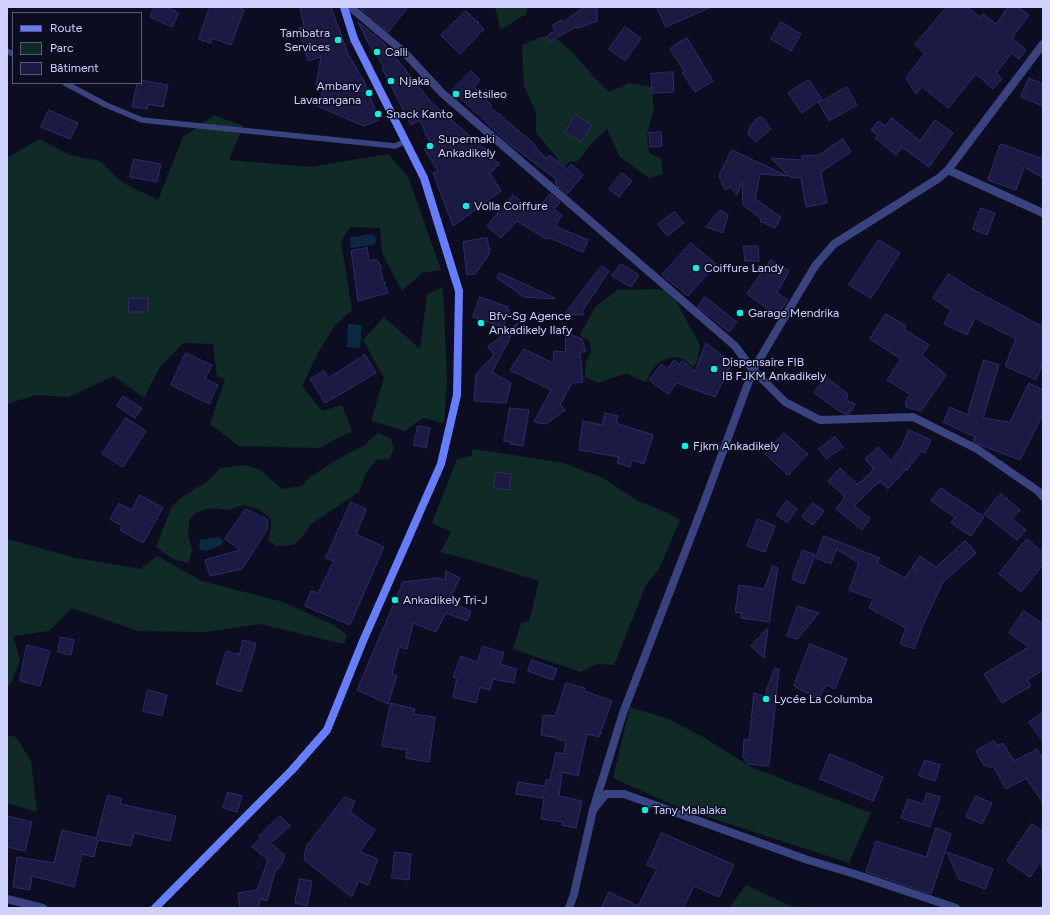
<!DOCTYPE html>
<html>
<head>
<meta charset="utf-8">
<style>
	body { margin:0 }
	#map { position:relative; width:1050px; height:915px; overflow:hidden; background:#0d0d21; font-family:Figtree,sans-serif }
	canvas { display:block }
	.frame { position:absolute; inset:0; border:8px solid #ced1fe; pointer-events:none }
	.legend { position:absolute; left:12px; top:12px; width:130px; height:72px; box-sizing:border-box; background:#0d0d21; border:1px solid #5a5b79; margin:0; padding:5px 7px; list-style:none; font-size:12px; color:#ced1fe }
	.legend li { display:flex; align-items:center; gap:8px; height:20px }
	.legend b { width:20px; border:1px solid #5a5b79 }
</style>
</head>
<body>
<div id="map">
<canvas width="1050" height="915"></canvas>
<div class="frame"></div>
<ul class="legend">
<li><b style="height:5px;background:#667dfd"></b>Route</li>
<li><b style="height:11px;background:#102b25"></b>Parc</li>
<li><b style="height:11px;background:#1b1a42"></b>Bâtiment</li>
</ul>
</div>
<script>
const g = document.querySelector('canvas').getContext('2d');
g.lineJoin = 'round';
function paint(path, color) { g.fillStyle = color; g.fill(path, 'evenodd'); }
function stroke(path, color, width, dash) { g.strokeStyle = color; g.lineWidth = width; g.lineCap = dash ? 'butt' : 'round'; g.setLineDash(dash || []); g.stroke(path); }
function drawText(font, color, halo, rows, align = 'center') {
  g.font = font + ' Figtree,sans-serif'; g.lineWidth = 3; g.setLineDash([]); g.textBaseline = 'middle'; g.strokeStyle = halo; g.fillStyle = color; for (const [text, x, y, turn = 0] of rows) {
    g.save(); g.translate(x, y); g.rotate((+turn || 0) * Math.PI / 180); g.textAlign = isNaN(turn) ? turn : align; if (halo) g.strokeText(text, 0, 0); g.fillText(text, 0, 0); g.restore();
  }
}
const green = new Path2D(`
	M489,7H528L526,14L500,30L496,9Z
	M540,37C544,37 549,36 553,38C571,44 592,79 610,92L629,83L651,87L654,108L647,135L649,153L661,159L663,174L649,178L620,157L607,129L591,144L577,162L570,161L556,175L557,158L536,133V112L524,86L522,45Z
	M214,115L243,126L229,160L311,167L388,154L408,177L441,270L422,273L402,291L382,253L380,228L350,227L341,242L352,310L335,325L319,351L302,386L322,411L342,405L352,431L319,448L239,446L210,424L225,379L217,376L213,344L183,343L160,367L144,398L114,376L68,397L36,395L7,404V158L39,139L70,155L100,161L123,183L158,200L183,137Z
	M443,287L447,380L444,423L423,418L405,431L371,421L384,378L363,340L384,317L420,349L427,295Z
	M651,289L664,290L676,301L700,345L697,362L693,367C690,365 686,361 683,359C668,352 649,367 647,382L635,378L627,373L598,383L585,377L586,361L591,353L590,342L580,335L595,307L617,290Z
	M378,433L391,438L394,449L389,459L376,460L366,473L359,492L311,524L303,536L293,545L276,546L268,540L271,529V519L259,509L243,505L228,510L209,508L195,513L189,521L188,535L192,550L188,563L173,559L156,547L171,508L179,499L208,481L220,468L245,465L260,470L282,489L302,486L310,477L345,455L363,446Z
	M473,449L564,463L603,478L636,500L668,513L680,520L659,569L646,585L614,665L597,664L581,672L513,649L521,623L529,621L539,581L475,561L440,552L451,532L432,523L457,459L471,456Z
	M7,539L76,558L140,569L157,556L202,581L283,602L334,625L347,635L344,644L260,624L206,632L138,631L72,608L49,631L13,636L20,660L10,686L7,685Z
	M630,707L668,719L703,737L751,767L871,813L849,863L678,807L613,778Z
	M7,735L16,737L31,761L37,812L7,803Z
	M746,885L795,908H729Z`);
const water = new Path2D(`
	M368,234L375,236L376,242L373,245L351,248L350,238Z
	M348,324L362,325L360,348L347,347Z
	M219,537L223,540L222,545L206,551L200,549L199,546L200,540Z`);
const building = new Path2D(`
	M155,7H167L179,13L172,27L150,17Z
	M210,7H236L244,10L231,45L212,38L210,43L199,39Z
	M300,7H331L348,54L364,81L379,120L364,126L317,106L325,87L316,85L321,57L308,61L299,28L304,27Z
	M359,7H408L388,32Z
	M584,7H597V21L578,28L576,27L549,42L546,37L555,30L552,25L562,20L563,22Z
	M657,7H711L666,27Z
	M947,7H968L980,17L983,14L996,24L1008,7H1018L1029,15L1012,38L1026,50L1019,59L1012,53L996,73L1002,79L993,89L976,74L948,108L922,87L916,94L906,78L925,53L915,45Z
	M466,11L484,29L460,54L441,35Z
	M358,22L384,43L431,102L493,156L491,157L499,164L490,173L501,191L453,226L433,173L438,171L424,149L431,146L420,120L411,125L382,68L384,67L370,46Z
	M781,22L801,34L791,51L771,39Z
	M625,27L641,38L625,61L609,49Z
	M687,38L713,81L695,92L682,72H685L670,49Z
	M471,71L480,80L474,87L492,106L490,107L530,140L546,159L549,155L567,169L571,164L583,175L567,194L555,183L557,180L506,141L452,90Z
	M673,72L674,92L652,93L651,74Z
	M1029,78L1043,84V106L1021,97Z
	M141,80L168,85L163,107L148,104L147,109L132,107L137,83H141Z
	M809,80L822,99L802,113L788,93Z
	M847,87L857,105L829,121L819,103Z
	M49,110L78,123L70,139L41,127Z
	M576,115L592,125L581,142L565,133Z
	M762,117L771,129L756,142L748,134L750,127L756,119Z
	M892,118L920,141L935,120L953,133L929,167L902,147L896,155L875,138L878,135L871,130L878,121L885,126Z
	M661,132L662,146L650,147L649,133Z
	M843,139L851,152L821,172L827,203L806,207L801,178L790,177L771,158L802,160V156L819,155Z
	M1001,144L1043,159V178L1024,167L1016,190L988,180Z
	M732,150L787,176L760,174L755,199L781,217L775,228L760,221L761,219L743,205L742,182L737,195L730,187L725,190L719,176Z
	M134,159L161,164L157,182L130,177Z
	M622,173L632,181L619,197L609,189Z
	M550,194L560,202L554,209L562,215L555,226L588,240L583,252L547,237L546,239L517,221L501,238L487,226L513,195L535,213Z
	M981,208L995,213L987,235L973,229Z
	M720,210L728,215L723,233L706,227Z
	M675,212L684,223L667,236L658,224Z
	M487,238L490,253L475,274L467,275L463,242Z
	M879,240L900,253L871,298L849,285Z
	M691,243L716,264L688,296L662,275Z
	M744,246H758L759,261H745Z
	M367,248L369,260H377L381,266V273L388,293L358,301L351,251Z
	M771,260L789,271L777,293L788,300L777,315L747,294Z
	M621,264L639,275L631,287L612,276Z
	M602,266L609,271L583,310V315L565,314Z
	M500,273L555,298V299L524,297L497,278Z
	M949,274L970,288L1043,327V363L1036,380L1005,366L1016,339L975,318L967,335L944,324L951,310L933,298Z
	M480,297L508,307L507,309L509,310L503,327L473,317Z
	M705,297L737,322L729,332L698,307Z
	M129,298H148V312H129Z
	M886,314L906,326L904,329L929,345L922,355L946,375L921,411L906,407V401L910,394L887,380L901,359L870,339Z
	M518,323L492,372L511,383L506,403L474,401L476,374L494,355L488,347Z
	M566,333L582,339L586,352H580L583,382L572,383L560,405L565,410L546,424L534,422L551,390L510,370L524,349L553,363L554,351L565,352Z
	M706,343L732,363L715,397L677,383L668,394L649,380L661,364L667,369L674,360L679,364L682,361L695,371Z
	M186,353L212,365L205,379L218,385L209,404L171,385Z
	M365,355L376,373L325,403L310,379L324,371L328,378Z
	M984,360L999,365L983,418L1010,422L1029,383L1043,390V414L1020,460L981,445L973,441L975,437L943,422L950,407L967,415Z
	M826,377L848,394L846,400L855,404L849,414H844L814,393Z
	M123,396L142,408L135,418L117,406Z
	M510,408L529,410L523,446L510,444V442L504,441Z
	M605,413L618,416L616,423L653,435L644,464L632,460L630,467L617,463L619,457L579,450L583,421L602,425Z
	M126,418L146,431L123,467L102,454Z
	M418,426L430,428L426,448L414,445Z
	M909,430L931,440L925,453L921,451L907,470L906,469L888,489L880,481L854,506L870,518L862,530L836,509L845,497L828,481L840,468L858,485L874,469L865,459L878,447L891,461L902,446Z
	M784,433L808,454L788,475L765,454Z
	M835,437L843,447L826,459L819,449Z
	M496,472L511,474L509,490L494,488Z
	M941,488L984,517L971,536L951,523L955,517L931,501Z
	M1001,494L1020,510L1012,519L1026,530L1017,540L984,514Z
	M140,495L163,508L143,543L120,530L122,526L110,519L119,503L131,510Z
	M787,501L797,509L787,523L777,515Z
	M351,502L366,509L365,511L366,510L356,534L384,547L350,625L305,606L311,591L318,593L334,561L326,558Z
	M813,503L824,511L813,525L802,517Z
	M246,509L268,520L267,530L242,569L210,576L205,560L240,550L225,539Z
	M758,519L775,526L765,552L747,546Z
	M824,536L880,558L877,563L905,578L911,569L915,571L916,570L912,567L920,556L936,567L965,541L976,553L943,582L924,623L914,649L900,644L906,628L869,608L873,599L849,590L859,563L836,549L831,564L816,558Z
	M1027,539L1043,552V565L1021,592L999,574Z
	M803,550L815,555L804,584L792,579Z
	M773,566L778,568L769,622L741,618L742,613L735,612L739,585L764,589Z
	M446,571L460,578L449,601L471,611L467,621L446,613L436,632L413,623L407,649L399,647L392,674L397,676L388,704L357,690L403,582L438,578L445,580Z
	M798,606L819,613L797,639L787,636Z
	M1024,611L1043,624V670L1027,680L1031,686L1002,703L984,674L1029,647L1009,633Z
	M768,628L764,658L751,646Z
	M61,637L74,640L71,655L58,652Z
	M243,640L256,644L241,692L216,684L226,651L239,655Z
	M810,644L847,659L835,689L826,685L818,699L794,686Z
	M27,645L50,651L40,686L20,681Z
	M483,646L504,653L500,664L516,669L514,683L493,679L490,690L480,687L476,703L453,697L457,678L453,677L461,656L477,662Z
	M532,660L557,669L553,680L528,671Z
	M775,668L779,669L769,766L748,764L743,757L744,739L749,740L754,693L764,696Z
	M566,683L585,688L584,691L612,701L599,737L587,734L578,776L562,772L559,796L582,801L576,828L562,825L563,822L541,819L544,798L516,794L518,782L545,786L546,780H550L556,752L564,754L566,741L557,739L558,738L541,735L543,715L555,716Z
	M148,690L167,695L162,716L143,711Z
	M391,703L415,709L413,714L435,717L429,762L406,758L407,750L382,746Z
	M1043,713V742L1029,722Z
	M994,741L997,746L1003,743L1014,761L1037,749L1043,760V803L1026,778L1006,789L993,766L989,768L987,765L984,766L976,751Z
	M830,754L883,777L873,801L820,779Z
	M925,760L940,765L935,781L919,776Z
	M228,792L242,796L237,812L223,808Z
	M927,793L940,797L930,827L901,818L908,799L923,804Z
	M108,795L122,799L120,804L176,816L170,841L134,833L131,846L98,840L94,857L82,854L74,887L32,876L30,890L13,887L17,857L54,863L62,830L96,838Z
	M976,796L992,803L982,824L966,817Z
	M345,797L355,801L350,812L375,830L360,852L378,859L368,885L358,881L352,897L304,860L306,847Z
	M7,816L32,822L25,851L7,847Z
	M280,816L290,826L271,843L285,856L282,863L275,872L267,901L260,899L258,908H240L238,893L257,890L268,860L252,847L261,837L259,836Z
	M1032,824L1043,831V866L1039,863L1030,877L1007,861Z
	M936,828L951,834L931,894L866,872L876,841L926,857Z
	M662,833L734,865L719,897L694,886L683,908H601L609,892L638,906L657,869L647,865Z
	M395,852L411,854L409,880L392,878Z
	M947,852L993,869L985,889L959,879Z
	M300,879L312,881L307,906L295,903Z`);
const service = new Path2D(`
	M7,51L13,54
	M65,83L106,105L142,120L395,146L406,141`);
const minor = new Path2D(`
	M350,7L405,53L442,93L735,346L753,370L785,402L820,420L913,417L977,449L1038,491L1043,497
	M948,170L1043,213
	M593,810L623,713L702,508L753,370L815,266L834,244L939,178L948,170L1043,44
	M7,899L43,908`);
const tertiary = new Path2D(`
	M569,908L574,894L593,810L606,794H624L808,860L855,874L956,908`);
const secondary = new Path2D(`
	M155,908L292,770L327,730L363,641L441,464L457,395L459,291L424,178L354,39L344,7`);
const markers = [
	[338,40,4,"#03f6e2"],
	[377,52,4,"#03f6e2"],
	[391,81,4,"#03f6e2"],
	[369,93,4,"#03f6e2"],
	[456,94,4,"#03f6e2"],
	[378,114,4,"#03f6e2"],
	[430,146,4,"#03f6e2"],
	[466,206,4,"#03f6e2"],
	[696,268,4,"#03f6e2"],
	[740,313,4,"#03f6e2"],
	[481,323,4,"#03f6e2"],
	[714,369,4,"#03f6e2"],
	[685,446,4,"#03f6e2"],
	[395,600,4,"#03f6e2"],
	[766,699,4,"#03f6e2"],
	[645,810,4,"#03f6e2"]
];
const poiNames = [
	["Tambatra",330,33,"right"],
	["Services",330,47,"right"],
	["Calli",385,52],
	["Njaka",399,81],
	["Ambany",361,86,"right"],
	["Lavarangana",361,100,"right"],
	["Betsileo",464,94],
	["Snack Kanto",386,114],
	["Supermaki",438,139],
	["Ankadikely",438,153],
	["Volla Coiffure",474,206],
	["Coiffure Landy",704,268],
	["Garage Mendrika",748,313],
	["Bfv-Sg Agence",489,316],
	["Ankadikely Ilafy",489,330],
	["Dispensaire FIB",722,362],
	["IB FJKM Ankadikely",722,376],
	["Fjkm Ankadikely",693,446],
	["Ankadikely Tri-J",403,600],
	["Lycée La Columba",774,699],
	["Tany Malalaka",653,810]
];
paint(green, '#102b25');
paint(water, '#0c2942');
paint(building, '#1b1a42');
stroke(building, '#2d2c6e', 1);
stroke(service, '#394380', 5.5);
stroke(minor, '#394380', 8);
stroke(tertiary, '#394380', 8);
stroke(secondary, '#667dfd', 8);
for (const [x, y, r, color] of markers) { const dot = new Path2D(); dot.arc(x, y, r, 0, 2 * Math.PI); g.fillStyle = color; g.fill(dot); stroke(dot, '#0d0d21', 1.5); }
drawText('12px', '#ced1fe', '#0d0d21', poiNames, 'left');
</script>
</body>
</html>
